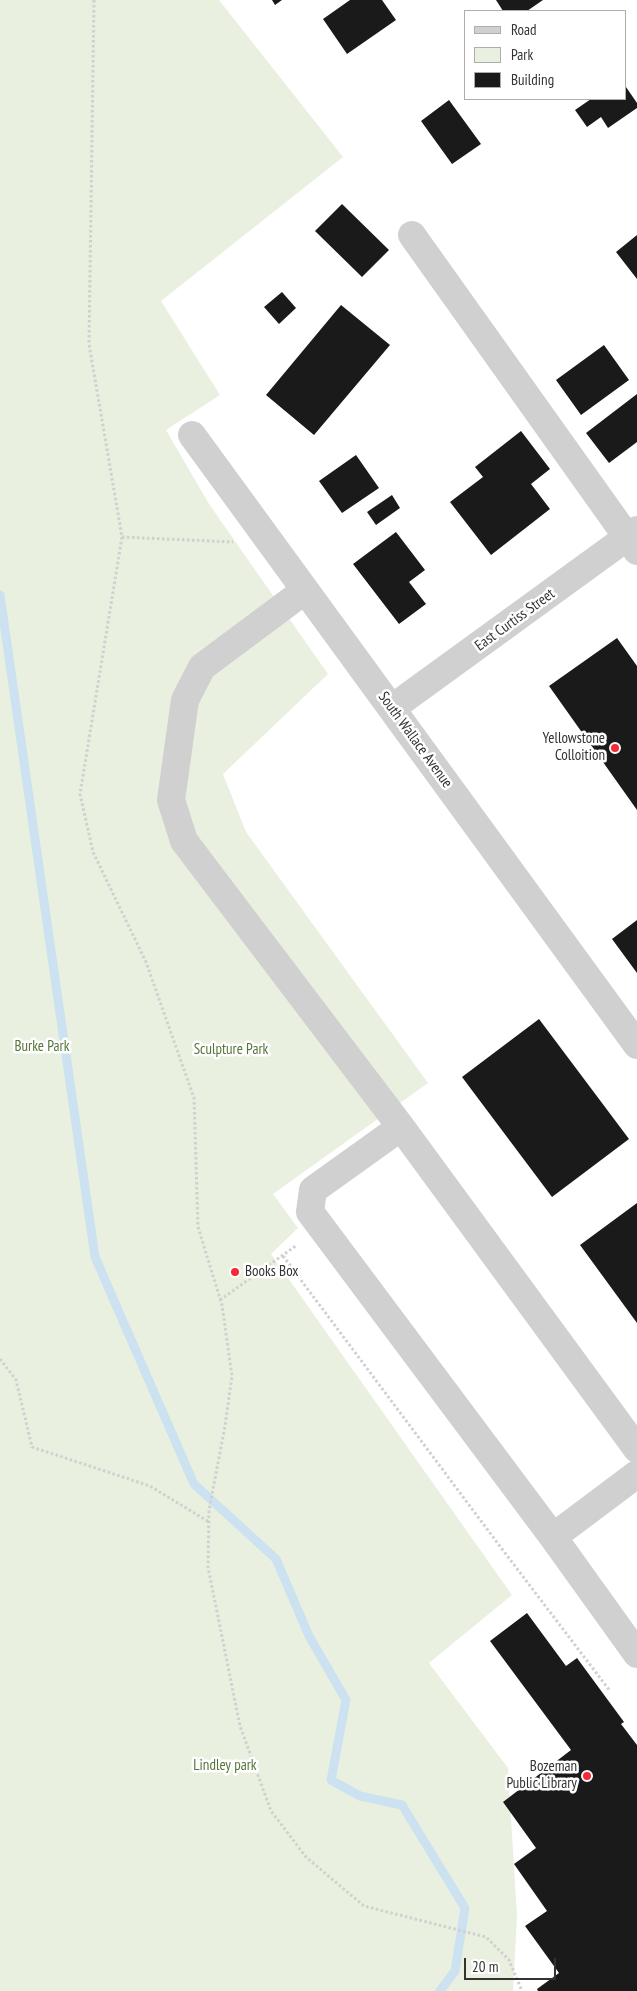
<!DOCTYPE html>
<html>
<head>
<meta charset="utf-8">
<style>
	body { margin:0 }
	#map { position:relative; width:637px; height:1991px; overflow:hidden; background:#fff; font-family:"PT Sans Narrow",sans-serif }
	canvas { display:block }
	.legend { position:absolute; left:464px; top:10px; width:162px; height:90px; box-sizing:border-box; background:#fff; border:1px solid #adadad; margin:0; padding:6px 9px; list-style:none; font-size:15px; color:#333 }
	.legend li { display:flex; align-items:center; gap:10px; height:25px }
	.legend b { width:25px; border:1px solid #adadad }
	.scale { position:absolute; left:464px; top:1958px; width:92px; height:22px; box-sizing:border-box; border:2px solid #333; border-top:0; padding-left:6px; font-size:15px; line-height:18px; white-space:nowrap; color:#333; -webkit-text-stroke:4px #fff; paint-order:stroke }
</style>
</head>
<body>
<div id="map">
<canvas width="637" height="1991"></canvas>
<ul class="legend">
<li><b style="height:6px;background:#d0d0d0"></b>Road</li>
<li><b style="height:14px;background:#e9f0e0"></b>Park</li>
<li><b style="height:14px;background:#1a1a1a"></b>Building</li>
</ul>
<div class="scale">20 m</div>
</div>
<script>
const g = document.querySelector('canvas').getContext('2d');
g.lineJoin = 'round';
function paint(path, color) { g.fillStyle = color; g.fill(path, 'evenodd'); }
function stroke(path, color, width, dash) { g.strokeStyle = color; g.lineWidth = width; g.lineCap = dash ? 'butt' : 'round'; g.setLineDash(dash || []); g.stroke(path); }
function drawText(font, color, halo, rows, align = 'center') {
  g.font = font + ' "PT Sans Narrow",sans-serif'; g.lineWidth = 5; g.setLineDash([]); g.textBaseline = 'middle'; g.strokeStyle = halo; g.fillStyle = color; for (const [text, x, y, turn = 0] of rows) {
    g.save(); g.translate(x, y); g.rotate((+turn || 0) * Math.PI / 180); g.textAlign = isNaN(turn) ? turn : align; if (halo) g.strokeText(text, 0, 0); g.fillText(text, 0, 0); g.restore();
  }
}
const green = new Path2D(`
	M0,0H219L343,157L161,301L220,395L166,430L209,504L328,674L223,774L246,832L428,1083L273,1194L298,1228L271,1254L512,1595L429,1663L508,1768L517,1916L513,1991H0Z`);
const stream = new Path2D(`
	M0,595L95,1257L194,1484L276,1559L309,1636L346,1700L331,1780L360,1796L402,1805L465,1908L455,1971L440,1991`);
const building = new Path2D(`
	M272,0H282L275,5Z
	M350,0H382L396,20L347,54L323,19Z
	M496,0H543L527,11H503Z
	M626,87L637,103V108L608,128L601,117L587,127L575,110L591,99H626Z
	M449,100L481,144L452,164L421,121Z
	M342,204L389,250L362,277L315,231Z
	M637,235V279L616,252Z
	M282,292L296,308L279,324L264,307Z
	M341,305L390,345L314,435L266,395Z
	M604,345L629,380L581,415L556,380Z
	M637,394V442L609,463L586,433Z
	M521,431L550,469L531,484L550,509L491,555L450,502L483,477L475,467Z
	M356,455L379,488L342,513L319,481Z
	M392,495L400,508L376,525L367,512Z
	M396,532L425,570L409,582L426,604L399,624L353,564Z
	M617,638L637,666V810L549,686Z
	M637,920V973L612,939Z
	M539,1019L629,1139L552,1197L462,1077Z
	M637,1203V1323L580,1245Z
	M527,1613L566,1666L577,1658L624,1722L621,1724L637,1745V1991H538L537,1989L559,1973L525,1926L547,1911L514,1864L536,1848L503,1802L571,1750L490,1641Z`);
const path = new Path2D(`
	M94,0L89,344L122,537L80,794L93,852L146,962L194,1098L198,1227L222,1305L232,1376L225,1426L209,1510L208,1567L240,1726L271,1811L306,1857L364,1906L486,1937L509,1960L522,1991
	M122,537L233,542
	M283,1256L499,1545L610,1691
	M220,1300L297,1245
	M0,1359L16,1380L32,1447L150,1486L209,1522`);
const minor = new Path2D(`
	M412,235L637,551
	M192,435L637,1045
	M304,591L202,667L185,700L171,800L184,841L401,1127L637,1449
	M392,708L637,530
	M401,1127L313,1190L310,1212L553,1537L637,1654
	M553,1537L637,1474`);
const markers = [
	[615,748,5,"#f52937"],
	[235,1272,5,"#f52937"],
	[587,1776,5,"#f52937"]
];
const streetNames = [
	["East Curtiss Street",515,620,-36],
	["South Wallace Avenue",415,740,54]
];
const poiNames = [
	["Yellowstone",605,739],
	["Colloition",605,756],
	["Books Box",245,1272,"left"],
	["Bozeman",577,1767],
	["Public Library",577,1784]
];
const parkNames = [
	["Burke Park",42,1047],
	["Sculpture Park",231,1050],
	["Lindley park",225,1766]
];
paint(green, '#e9f0e0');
stroke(stream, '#cce2f1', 9);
paint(building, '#1a1a1a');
stroke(path, '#d0d0d0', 3, [2.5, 2.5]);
stroke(minor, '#d0d0d0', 28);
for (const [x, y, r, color] of markers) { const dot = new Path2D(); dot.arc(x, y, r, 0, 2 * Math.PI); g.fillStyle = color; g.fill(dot); stroke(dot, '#fff', 2); }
drawText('15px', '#333', '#fff', streetNames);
drawText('15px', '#333', '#fff', poiNames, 'right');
drawText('15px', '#55743a', '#fff', parkNames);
</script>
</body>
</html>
